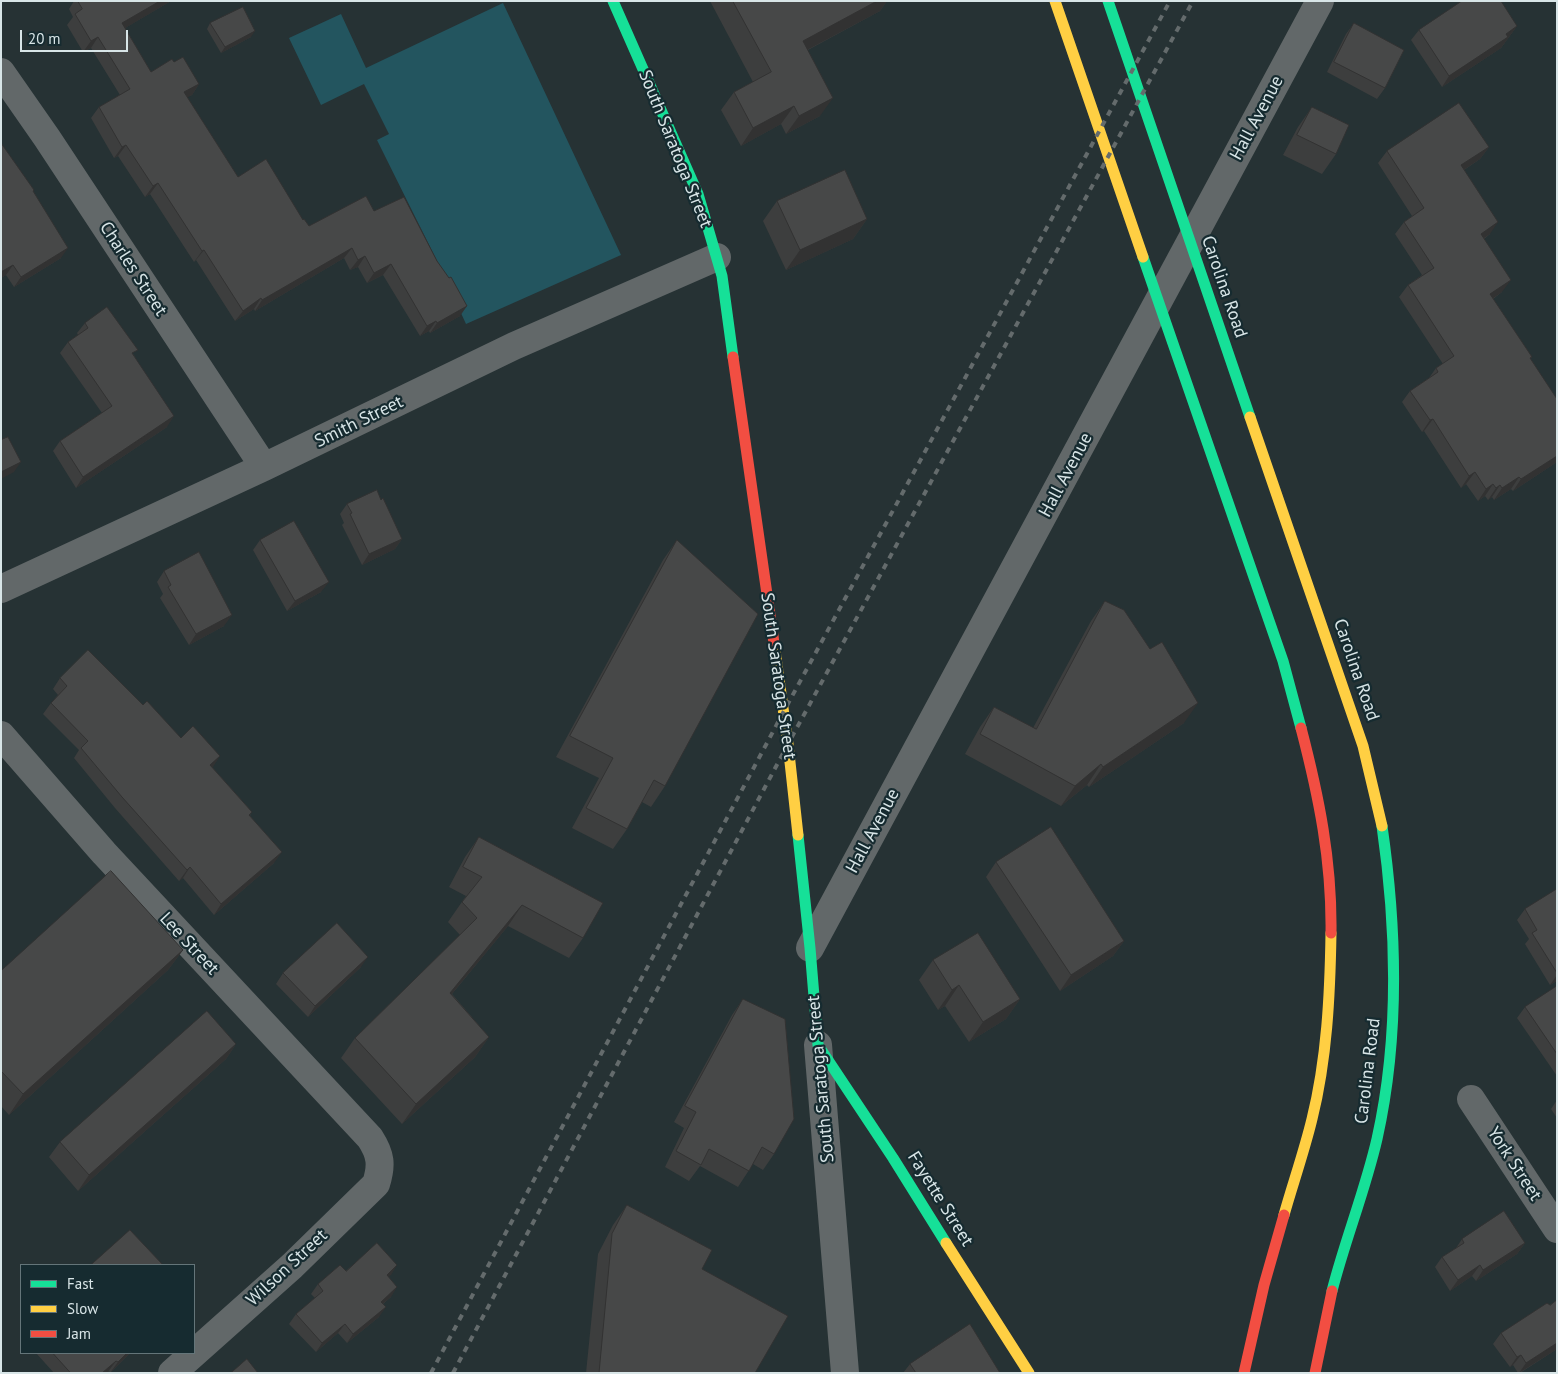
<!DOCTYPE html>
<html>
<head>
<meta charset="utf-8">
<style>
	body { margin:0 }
	#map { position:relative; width:1558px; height:1374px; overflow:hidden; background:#263234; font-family:"PT Sans",sans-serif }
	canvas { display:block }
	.frame { position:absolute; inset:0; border:2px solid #d8e5e7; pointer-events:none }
	.legend { position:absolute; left:20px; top:1264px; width:175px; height:90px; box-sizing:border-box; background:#162b30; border:1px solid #647579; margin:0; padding:6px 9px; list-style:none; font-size:15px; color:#d8e5e7 }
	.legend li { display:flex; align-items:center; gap:10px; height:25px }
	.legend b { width:25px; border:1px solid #647579 }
	.scale { position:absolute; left:20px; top:30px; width:108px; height:22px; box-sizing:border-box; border:2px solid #d8e5e7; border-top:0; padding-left:6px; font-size:15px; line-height:18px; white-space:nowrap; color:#d8e5e7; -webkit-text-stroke:4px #162b30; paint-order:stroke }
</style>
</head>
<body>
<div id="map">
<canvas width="1558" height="1374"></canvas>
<div class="frame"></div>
<ul class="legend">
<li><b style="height:6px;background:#16e098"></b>Fast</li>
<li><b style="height:6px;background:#ffcf43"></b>Slow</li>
<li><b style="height:6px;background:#f24e42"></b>Jam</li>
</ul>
<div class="scale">20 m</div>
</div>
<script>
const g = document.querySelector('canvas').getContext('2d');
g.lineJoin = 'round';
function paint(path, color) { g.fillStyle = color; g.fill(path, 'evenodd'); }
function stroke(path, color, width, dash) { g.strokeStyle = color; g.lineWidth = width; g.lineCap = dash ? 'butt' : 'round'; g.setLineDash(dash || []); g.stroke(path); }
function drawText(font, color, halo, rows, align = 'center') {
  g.font = font + ' "PT Sans",sans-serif'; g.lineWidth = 4.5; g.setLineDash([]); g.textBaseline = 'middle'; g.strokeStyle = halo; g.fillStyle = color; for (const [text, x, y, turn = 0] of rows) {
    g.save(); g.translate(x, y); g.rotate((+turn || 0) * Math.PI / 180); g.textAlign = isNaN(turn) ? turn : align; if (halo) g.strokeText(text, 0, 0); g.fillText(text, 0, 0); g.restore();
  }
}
const green = new Path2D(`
	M503,3L621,255L466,324L438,263L377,140L389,134L364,84L321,105L289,38L341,14L366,68Z`);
const street = new Path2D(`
	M1,72L47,138L264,467
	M1,589L264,467L514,346L717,257
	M1,735L104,853L370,1138C381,1155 382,1165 376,1184L292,1266L172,1373
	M810,948L1320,1
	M818,1045L845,1373
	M1471,1099L1557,1229`);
const fast = new Path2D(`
	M613,1L698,194L722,276L733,357
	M1108,1L1250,417
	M1143,257L1283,661L1301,728
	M798,835L810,948L818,1045L893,1158L946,1243
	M1332,1291C1345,1240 1365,1191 1377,1139C1400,1036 1397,930 1382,826`);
const slow = new Path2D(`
	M1055,1L1143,257
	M1250,417L1363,746L1382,826
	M774,643L788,744L798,835
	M1284,1215C1293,1183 1304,1152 1312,1119C1327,1059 1330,995 1331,933
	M946,1243L1029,1373`);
const jam = new Path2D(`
	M733,357L774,643
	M1301,728C1319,797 1332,861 1331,933
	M1244,1373L1264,1285L1284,1215
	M1315,1373L1332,1291`);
const rail = new Path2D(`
	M431,1373L784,711L1170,1
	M453,1373L788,744L1193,1`);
const wall = new Path2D(`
	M74,1H171L125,28L151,72L174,62L199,84L192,95L187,97L238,177L303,220L309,226L374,211L460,316L430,333L429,331L420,336L383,275L367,283L358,267L350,270L344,258L255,311L254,309L235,321L196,260L194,262L150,194L145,197L118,156L114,158L91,118L99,107L120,95L91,48L83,52L67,25L73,17L69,9Z
	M710,1H887L880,11L808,50L820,116L786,134L781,124L741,146L721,110L734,92L753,82Z
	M210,23L251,37L221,53L207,29Z
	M1354,23L1385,88L1377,99L1327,72L1346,34Z
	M1517,26L1501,48L1442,87L1411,40L1419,30Z
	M1312,107L1336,154L1322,174L1283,155L1298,127Z
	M1,143L34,190L33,191L61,258L14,287L6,275L1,278Z
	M1489,147L1480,159L1464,170L1490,234L1484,239L1502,292L1493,299L1532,357L1530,358L1557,462L1513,491L1511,489L1494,500L1492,497L1488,500L1485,496L1478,501L1466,484L1461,488L1424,431L1422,432L1402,402L1410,391L1429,378L1436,368L1443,364L1399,297L1408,285L1422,275L1395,234L1404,222L1412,216L1378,163L1387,151Z
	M777,201L867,219L853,239L786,270L763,221Z
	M85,323L134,355L167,427L76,488L53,451L60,441L102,413L60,353L68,342L78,335L77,333Z
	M381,500L402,539L395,549L362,565L342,525L344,523L340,514L347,504Z
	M260,540L321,592L287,611L253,550Z
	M677,540L665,786L651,807L642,802L627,829L613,849L572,828L599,778L556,757L663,560Z
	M164,571L224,626L189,645L160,598L163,594L157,582Z
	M1105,601L1184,723L1089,787L1087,785L1061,806L965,754L980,727L994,707L1033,728L1091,621Z
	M60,678L143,705L181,738L212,767L252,812L250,815L274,863L214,915L183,878L179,881L115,808L74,758L79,750L43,714L51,703L58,695L53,689Z
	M479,837L583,938L569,958L508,926L452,994L489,1037L475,1057L402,1124L341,1058L355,1038L460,935L448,922L466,896L449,887L465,857Z
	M996,862L1124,941L1113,956L1060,991L986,877Z
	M1557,889V981L1550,985L1525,944L1529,939L1517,920L1525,909Z
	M183,950L168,970L9,1115L1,1106V971Z
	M933,960L1020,999L1006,1019L969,1042L945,1006L938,1010L919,980Z
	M361,967L308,1017L276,984L283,973Z
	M1557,986V1076L1517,1018L1525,1007Z
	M743,999L774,1154L763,1170L753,1164L738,1187L700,1166L689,1181L665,1167L684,1128L674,1122L732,1015Z
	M236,1044L226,1059L78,1191L49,1157L60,1142Z
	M1557,1100V1118L1551,1109Z
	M627,1205L702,1269L755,1373H586L598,1254L613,1225Z
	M1462,1239L1525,1243L1517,1254L1476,1281L1472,1276L1450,1291L1435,1267L1442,1257L1456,1248Z
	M397,1265L388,1277L391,1297L383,1304L379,1317L347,1343L338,1333L316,1352L289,1324L296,1314L315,1298L311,1294L318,1284L346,1271Z
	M1557,1300V1349L1520,1373H1518L1513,1365L1510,1367L1493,1344L1501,1333L1550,1305Z
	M36,1353H130L110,1373L109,1371L107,1373H54Z
	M910,1364L1000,1373H903Z`);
const shadedWall = new Path2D(`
	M160,1H171L115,34L122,23Z
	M877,1H887L880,11L790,59L803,41Z
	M1517,26L1501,48L1442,87L1449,76L1506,34Z
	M255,31L251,37L221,53L225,47Z
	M98,37L91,48L83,52L91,41Z
	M199,84L192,95L177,103L184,92Z
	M833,98L820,116L786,134L799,116Z
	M794,106L781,124L741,146L753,128Z
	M126,145L118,156L114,158L122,147Z
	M1489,147L1480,159L1453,177L1461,165Z
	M158,183L150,194L145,197L153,186Z
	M867,219L853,239L786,270L800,250Z
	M1498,222L1490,234L1472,246L1481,234Z
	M68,248L61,258L14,287L21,277Z
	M352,248L344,258L255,311L262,300Z
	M204,250L196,260L194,262L202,251Z
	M365,256L358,267L350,270L358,260Z
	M391,264L383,275L367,283L374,273Z
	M13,265L6,275L1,278V272Z
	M1511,280L1502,292L1482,306L1490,294Z
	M261,298L254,309L235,321L243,311Z
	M467,306L460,316L430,333L437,323Z
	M436,321L429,331L420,336L427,326Z
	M174,416L167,427L76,488L83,477Z
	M1433,419L1424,431L1422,432L1430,420Z
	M1557,456V462L1513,491L1521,479Z
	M21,462L14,472L1,479V472Z
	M1475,472L1466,484L1461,488L1469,476Z
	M1519,477L1511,489L1494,500L1502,488Z
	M1493,484L1485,496L1478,501L1486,489Z
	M1500,485L1492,497L1488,500L1496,488Z
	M402,539L395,549L362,565L369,554Z
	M329,582L321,592L287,611L295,601Z
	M232,615L224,626L189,645L196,634Z
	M1198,703L1184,723L1089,787L1103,767Z
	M220,756L213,767L203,776L210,765Z
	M1101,764L1087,785L1061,806L1075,786Z
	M282,852L274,863L214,915L221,904Z
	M190,867L183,878L179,881L187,870Z
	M522,905L508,926L436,1013L450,993Z
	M1124,941L1113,956L1060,991L1071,975Z
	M183,950L168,970L9,1115L23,1094Z
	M368,957L361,967L308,1017L315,1006Z
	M1557,975V981L1550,985Z
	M959,985L945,1006L938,1010L952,990Z
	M1020,999L1006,1019L969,1042L983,1022Z
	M489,1037L475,1057L402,1124L416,1104Z
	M236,1044L226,1059L78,1191L89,1175Z
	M1525,1243L1517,1254L1476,1281L1483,1270Z
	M397,1265L391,1275L380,1285L387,1275Z
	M1480,1265L1472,1276L1450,1291L1458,1280Z
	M397,1287L391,1297L374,1311L381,1302Z
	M386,1307L379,1317L347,1343L353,1334Z
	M345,1324L338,1333L316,1352L322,1343Z
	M1557,1343V1349L1519,1373L1526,1363Z
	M127,1353H130L110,1373L118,1362Z
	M1521,1355L1513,1365L1510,1367L1517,1357Z
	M116,1361L107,1373H102Z`);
const building = new Path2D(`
	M78,1H160L122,23L151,72L172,59L174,62L183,57L199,84L184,92L238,177L266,159L303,220L304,219L309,226L366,196L374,211L404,197L437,261L449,278L451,277L467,306L437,323L436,321L427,326L391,264L374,273L365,256L358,260L352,248L262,300L261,298L243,311L204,250L202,251L158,183L153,186L126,145L122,147L99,107L130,89L98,37L91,41L75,14L82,9Z
	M733,1H877L803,41L833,98L799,116L794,106L753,128L734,92L771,72Z
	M1462,1H1501L1517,26L1506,34L1508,37L1449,76L1419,30Z
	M243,7L255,31L225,47L210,23Z
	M1354,23L1404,50L1385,88L1334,62Z
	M1459,103L1489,147L1461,165L1498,222L1481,234L1511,280L1490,294L1532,357L1530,358L1557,399V456L1521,479L1519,477L1502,488L1500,485L1496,488L1493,484L1486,489L1475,472L1469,476L1433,419L1430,420L1410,391L1438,372L1436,368L1454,356L1408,285L1434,268L1404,222L1424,208L1387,151Z
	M1312,107L1349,125L1336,154L1297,135Z
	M1,143L34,190L33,191L68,248L21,277L13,265L1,272Z
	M845,170L867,219L800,250L777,201Z
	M107,307L138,350L132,353L174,416L83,477L60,441L112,406L68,342L88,328L85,323Z
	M8,437L21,462L1,472V440Z
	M377,490L381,500L383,498L402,539L369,554L350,514L352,513L347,504Z
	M294,521L329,582L295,601L260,540Z
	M677,540L758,614L665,786L654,780L627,829L586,808L613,758L570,736Z
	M199,552L232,615L196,634L168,587L171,585L164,571Z
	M1105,601L1124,610L1150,649L1162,642L1198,703L1103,767L1101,764L1075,786L980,734L994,707L1036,729Z
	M88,650L143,705L147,701L181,738L193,726L220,756L210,765L252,812L249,815L282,852L221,904L190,867L187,870L122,797L81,748L88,741L51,703L67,686L60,678Z
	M1051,827L1124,941L1071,975L996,862Z
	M479,837L603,903L583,938L522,905L450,993L489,1037L416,1104L355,1038L477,918L462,902L482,877L463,867Z
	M111,871L183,950L23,1094L1,1071V971Z
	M1557,889V973L1532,933L1537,930L1525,909Z
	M337,923L368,957L315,1006L283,973Z
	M978,933L1020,999L983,1022L959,985L952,990L933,960Z
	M1557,986V1054L1525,1007Z
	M743,999L785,1019L794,1119L774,1154L762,1147L749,1171L709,1149L701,1165L676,1151L696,1112L685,1106Z
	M207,1011L236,1044L89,1175L60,1142Z
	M627,1205L712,1250L702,1269L788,1316L755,1373H599L612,1234Z
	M1504,1211L1525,1243L1483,1270L1480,1265L1458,1280L1442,1257L1464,1243L1462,1239Z
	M130,1230L163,1265H91Z
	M377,1243L397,1265L387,1275L397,1287L381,1302L386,1307L353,1334L345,1324L322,1343L296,1314L323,1291L318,1284L340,1265L346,1271Z
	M1557,1300V1343L1526,1363L1521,1355L1517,1357L1501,1333L1547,1303L1550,1305Z
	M970,1324L1000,1373H916L910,1364Z
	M53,1353H127L118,1362L116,1361L102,1373H71Z
	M247,1359L258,1373H231Z`);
const streetNames = [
	["Hall Avenue",1257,118,-62],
	["South Saratoga Street",675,149,68],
	["Charles Street",133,269,57],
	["Carolina Road",1224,287,71],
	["Smith Street",359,422,-26],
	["Hall Avenue",1066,475,-62],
	["Carolina Road",1356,670,71],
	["South Saratoga Street",778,676,82],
	["Hall Avenue",873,831,-62],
	["Lee Street",189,944,47],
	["Carolina Road",1368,1071,-83],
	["South Saratoga Street",821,1079,-95],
	["York Street",1514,1164,57],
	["Fayette Street",940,1199,58],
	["Wilson Street",287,1268,-43]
];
paint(green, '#23555f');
stroke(street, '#626869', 28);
stroke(fast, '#16e098', 11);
stroke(slow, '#ffcf43', 11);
stroke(jam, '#f24e42', 11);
stroke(rail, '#646b6c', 4, [6, 6]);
paint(wall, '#3d3e3e');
paint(shadedWall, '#323232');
paint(building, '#474848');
stroke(building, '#323232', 1);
drawText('18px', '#d8e5e7', '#162b30', streetNames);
</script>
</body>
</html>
